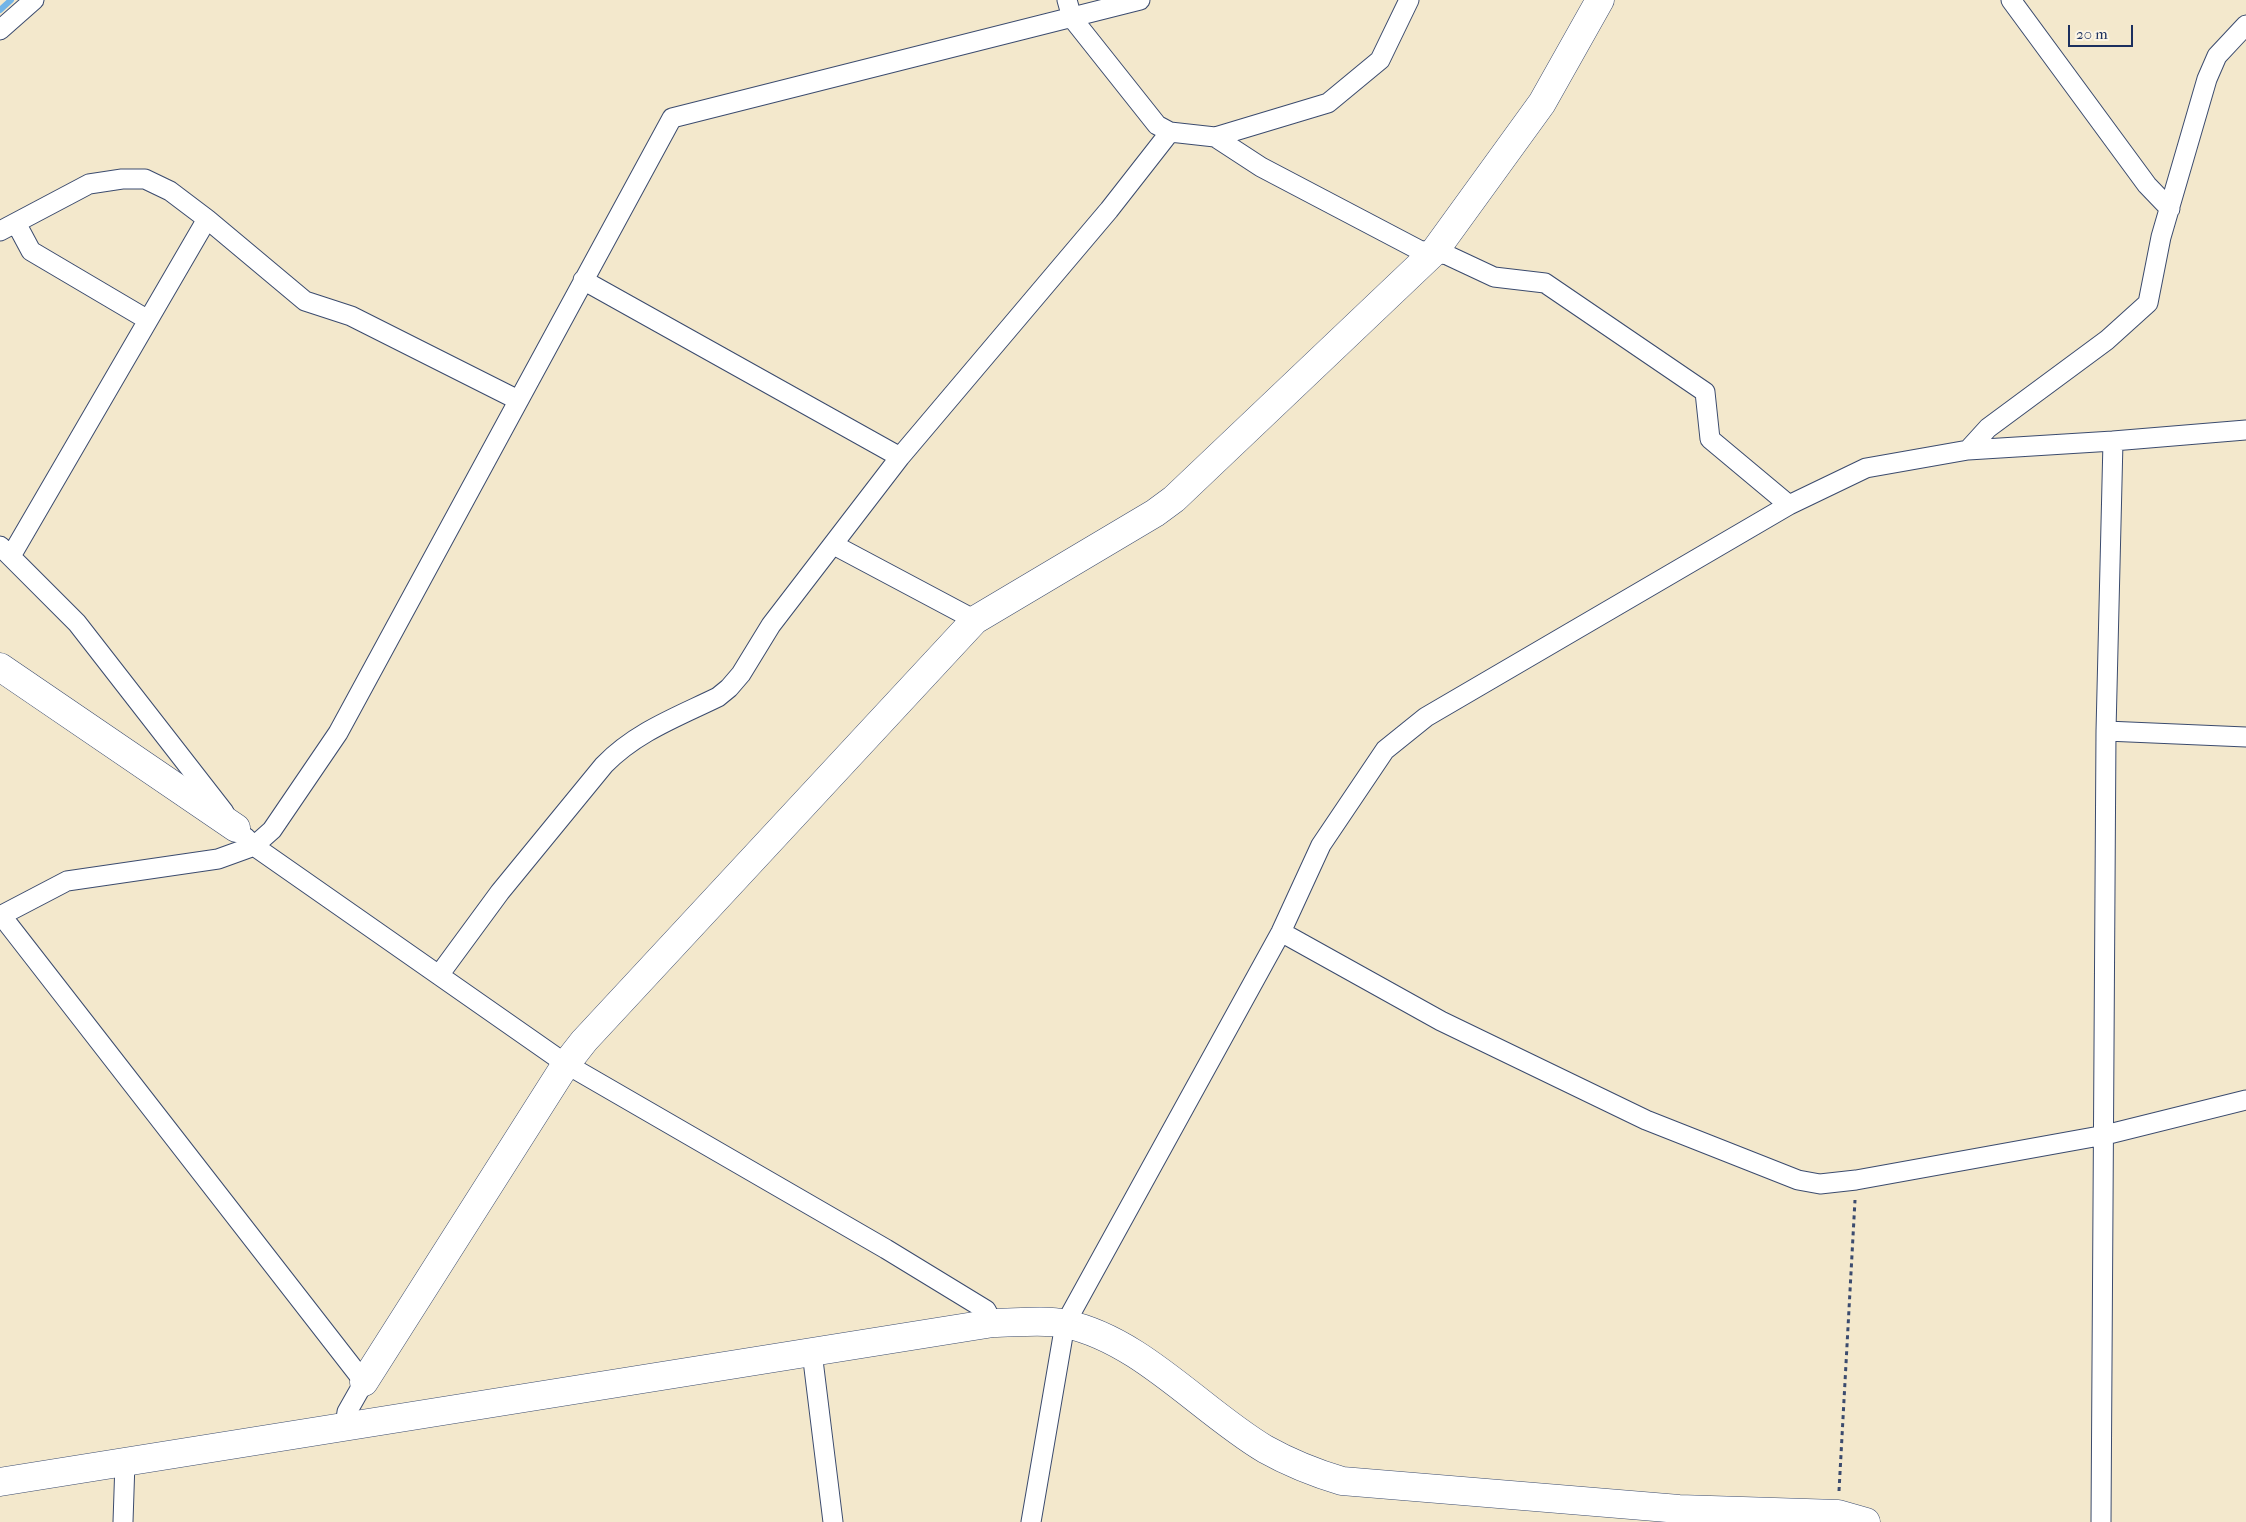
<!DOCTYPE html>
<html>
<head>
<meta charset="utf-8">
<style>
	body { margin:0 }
	#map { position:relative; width:2246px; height:1522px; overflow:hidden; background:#f3e8cc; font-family:"IM FELL French Canon",serif }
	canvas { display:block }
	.scale { position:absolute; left:2068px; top:25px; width:65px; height:22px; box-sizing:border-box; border:2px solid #1b2f5e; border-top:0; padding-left:6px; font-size:15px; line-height:18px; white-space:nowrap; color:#1b2f5e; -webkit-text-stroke:4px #fcf5e5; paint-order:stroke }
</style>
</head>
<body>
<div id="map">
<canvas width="2246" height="1522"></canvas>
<div class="scale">20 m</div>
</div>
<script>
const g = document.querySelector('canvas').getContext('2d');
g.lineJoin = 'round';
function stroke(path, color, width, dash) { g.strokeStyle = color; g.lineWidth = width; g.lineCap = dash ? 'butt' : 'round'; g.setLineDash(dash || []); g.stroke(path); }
const stream = new Path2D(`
	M0,10L11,0`);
const path = new Path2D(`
	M1839,1491L1855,1200`);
const street = new Path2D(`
	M1067,0L1072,18L1157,125L1170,132L1215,137L1261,167L1419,250L1447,255L1494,277L1545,283L1705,392L1710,439L1789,505
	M2011,0L2147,185L2170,209
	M0,30L34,0
	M1215,137L1328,103L1380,60L1409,0
	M16,223L31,251L148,320
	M0,231L89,184L122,179H145L170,191L207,219L305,301L351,316L518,400
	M583,280L900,457
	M1968,450L2113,441
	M834,545L975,620
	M0,546L77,623L224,812
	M11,556L207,219
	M2106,731L2246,737
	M245,837L254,846L566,1064L886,1249L986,1310L993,1323
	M1,915L364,1382L347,1412L345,1427
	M0,916L67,881L218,859L254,846L272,830L338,733L672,118L1140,0
	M1281,932L1441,1021L1646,1120L1798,1180L1820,1184L1856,1180L2105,1135L2246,1100
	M439,975L500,892L604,765C636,732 677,717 718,697L729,688L741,674L771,625L900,457L1109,210L1170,132
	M812,1352L833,1522
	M123,1522L125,1462
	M1031,1522L1065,1324L1281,932L1321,845L1385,750L1426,717L1789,505L1866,468L1968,450L1988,428L2107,340L2148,303L2161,237L2207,79L2217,56L2246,25
	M2101,1522L2106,731L2113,441L2246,430`);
const secondary = new Path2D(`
	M0,667L236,828
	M364,1382L566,1064L584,1041L975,620L1155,513L1174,499L1434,252L1542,103L1600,0
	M0,1482L993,1323C1015,1323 1045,1319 1066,1324C1141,1340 1201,1411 1265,1449C1290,1463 1315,1473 1342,1481L1679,1509L1838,1514L1866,1522`);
stroke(stream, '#72b4e7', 6);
stroke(street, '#3b4b6e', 21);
stroke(secondary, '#3b4b6e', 29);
stroke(path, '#3b4b6e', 3, [4, 4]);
stroke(street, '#fff', 19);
stroke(secondary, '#fff', 28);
</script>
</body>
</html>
